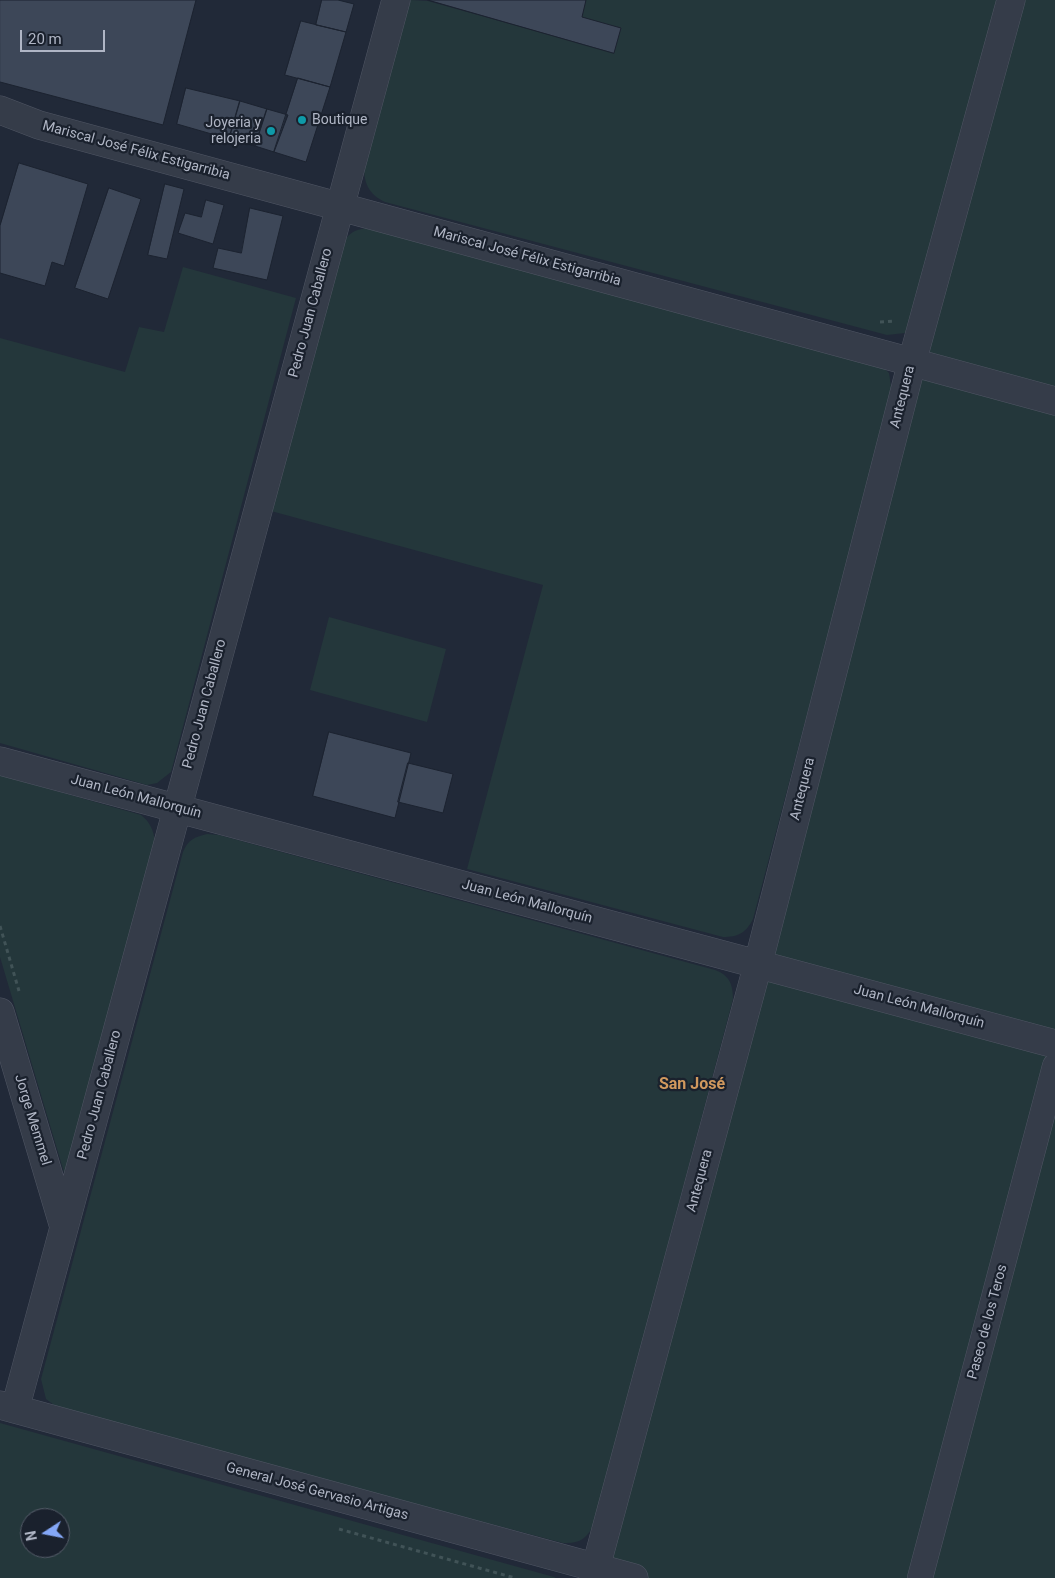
<!DOCTYPE html>
<html>
<head>
<meta charset="utf-8">
<style>
	body { margin:0 }
	#map { position:relative; width:1055px; height:1578px; overflow:hidden; background:#212938; font-family:Roboto,sans-serif }
	canvas { display:block }
	.north { position:absolute; left:20px; top:1508px; width:50px; height:50px; box-sizing:border-box; background:#1a212d; border:1px solid #565d6a; border-radius:50%; rotate:259deg; font-size:14px; font-weight:700; line-height:20px; text-align:center; color:#b0b6c5 }
	.north::after { content:''; display:block; margin:auto; width:18px; height:22px; background:#84a7f6; clip-path:polygon(50% 0,100% 100%,50% 72%,0 100%) }
	.scale { position:absolute; left:20px; top:30px; width:85px; height:22px; box-sizing:border-box; border:2px solid #b0b6c5; border-top:0; padding-left:6px; font-size:15px; line-height:18px; white-space:nowrap; color:#b0b6c5; -webkit-text-stroke:4px #1a212d; paint-order:stroke }
</style>
</head>
<body>
<div id="map">
<canvas width="1055" height="1578"></canvas>
<div class="north">N</div>
<div class="scale">20 m</div>
</div>
<script>
const g = document.querySelector('canvas').getContext('2d');
g.lineJoin = 'round';
function paint(path, color) { g.fillStyle = color; g.fill(path, 'evenodd'); }
function stroke(path, color, width, dash) { g.strokeStyle = color; g.lineWidth = width; g.lineCap = dash ? 'butt' : 'round'; g.setLineDash(dash || []); g.stroke(path); }
function drawText(font, color, halo, rows, align = 'center') {
  g.font = font + ' Roboto,sans-serif'; g.lineWidth = 4.5; g.setLineDash([]); g.textBaseline = 'middle'; g.strokeStyle = halo; g.fillStyle = color; for (const [text, x, y, turn = 0] of rows) {
    g.save(); g.translate(x, y); g.rotate((+turn || 0) * Math.PI / 180); g.textAlign = isNaN(turn) ? turn : align; if (halo) g.strokeText(text, 0, 0); g.fillText(text, 0, 0); g.restore();
  }
}
const green = new Path2D(`
	M410,0L428,1L614,53L621,28L582,17L586,0H1001L912,327L905,333L887,335L385,202C371,195 365,187 364,170Z
	M1010,0H1055V1578H632L598,1569Z
	M367,228L883,367L889,373L892,393L753,919C746,933 738,937 723,937L467,869L543,585L271,511L342,245C348,233 354,230 367,228Z
	M183,267L296,298L171,772L157,783L147,785L0,743V338L125,372L139,327L164,332Z
	M329,617L446,649L427,722L310,690Z
	M0,775L141,815C150,822 153,829 155,841L66,1179L0,957Z
	M207,834L219,835L715,970C729,975 733,984 733,999L594,1524C587,1539 579,1544 563,1543L62,1411L46,1399L41,1379L183,852C188,840 194,837 207,834Z
	M0,1423L554,1577L556,1578H0ZM30,1518H60V1548H30Z`);
const building = new Path2D(`
	M0,0H196L163,125L0,82Z
	M322,0H338L354,4L346,32L316,25Z
	M428,0H586L582,17L621,28L614,53Z
	M301,21L346,32L330,87L285,75Z
	M298,78L330,87L306,162L274,152Z
	M186,88L240,101L229,139L177,124Z
	M240,101L267,109L255,146L229,139Z
	M267,109L288,115L274,152L255,146Z
	M19,163L88,184L64,266L52,262L45,286L0,273V226Z
	M165,184L184,189L167,259L148,255Z
	M109,188L141,199L108,299L75,288Z
	M206,200L224,205L213,244L178,233L185,213L201,217Z
	M250,208L283,216L267,280L213,268L218,248L241,253Z
	M329,732L411,753L395,818L313,796Z
	M408,763L453,774L443,813L398,802Z`);
const path = new Path2D(`
	M880,322L894,321
	M0,926L19,991
	M339,1529L515,1578`);
const pedestrian = new Path2D(`
	M920,1578L1055,1066`);
const minor = new Path2D(`
	M0,110L39,125L1055,401
	M0,761L1055,1044
	M0,1012L64,1227
	M0,1405L634,1578
	M15,1409L396,0
	M593,1578L758,964L912,362L1011,0`);
const markers = [
	[302,120,5,"#0f9aa8"],
	[271,131,5,"#0f9aa8"]
];
const poiNames = [
	["Boutique",312,120],
	["Joyeria y",261,123,"right"],
	["relojeria",261,139,"right"]
];
const streetNames = [
	["Mariscal José Félix Estigarribia",136,151,15],
	["Mariscal José Félix Estigarribia",527,257,15],
	["Pedro Juan Caballero",311,313,-75],
	["Antequera",903,397,-76],
	["Pedro Juan Caballero",205,704,-75],
	["Antequera",803,789,-76],
	["Juan León Mallorquín",136,797,15],
	["Juan León Mallorquín",527,902,15],
	["Juan León Mallorquín",919,1007,15],
	["Pedro Juan Caballero",100,1095,-75],
	["Jorge Memmel",32,1120,73],
	["Antequera",700,1181,-75],
	["Paseo de los Teros",988,1322,-75],
	["General José Gervasio Artigas",317,1492,15]
];
const quarterNames = [
	["San José",692,1085]
];
paint(green, '#24373b');
paint(building, '#3d4758');
stroke(building, '#1c2330', 1);
stroke(pedestrian, '#505664', 26);
stroke(minor, '#505664', 29);
stroke(path, '#415357', 3, [4, 4]);
stroke(pedestrian, '#353c49', 25);
stroke(minor, '#353c49', 28);
for (const [x, y, r, color] of markers) { const dot = new Path2D(); dot.arc(x, y, r, 0, 2 * Math.PI); g.fillStyle = color; g.fill(dot); stroke(dot, '#1a212d', 2); }
drawText('14px', '#b0b6c5', '#1a212d', poiNames, 'left');
drawText('14px', '#b0b6c5', '#1a212d', streetNames);
drawText('bold 16px', '#d1995e', '#1a212d', quarterNames);
</script>
</body>
</html>
